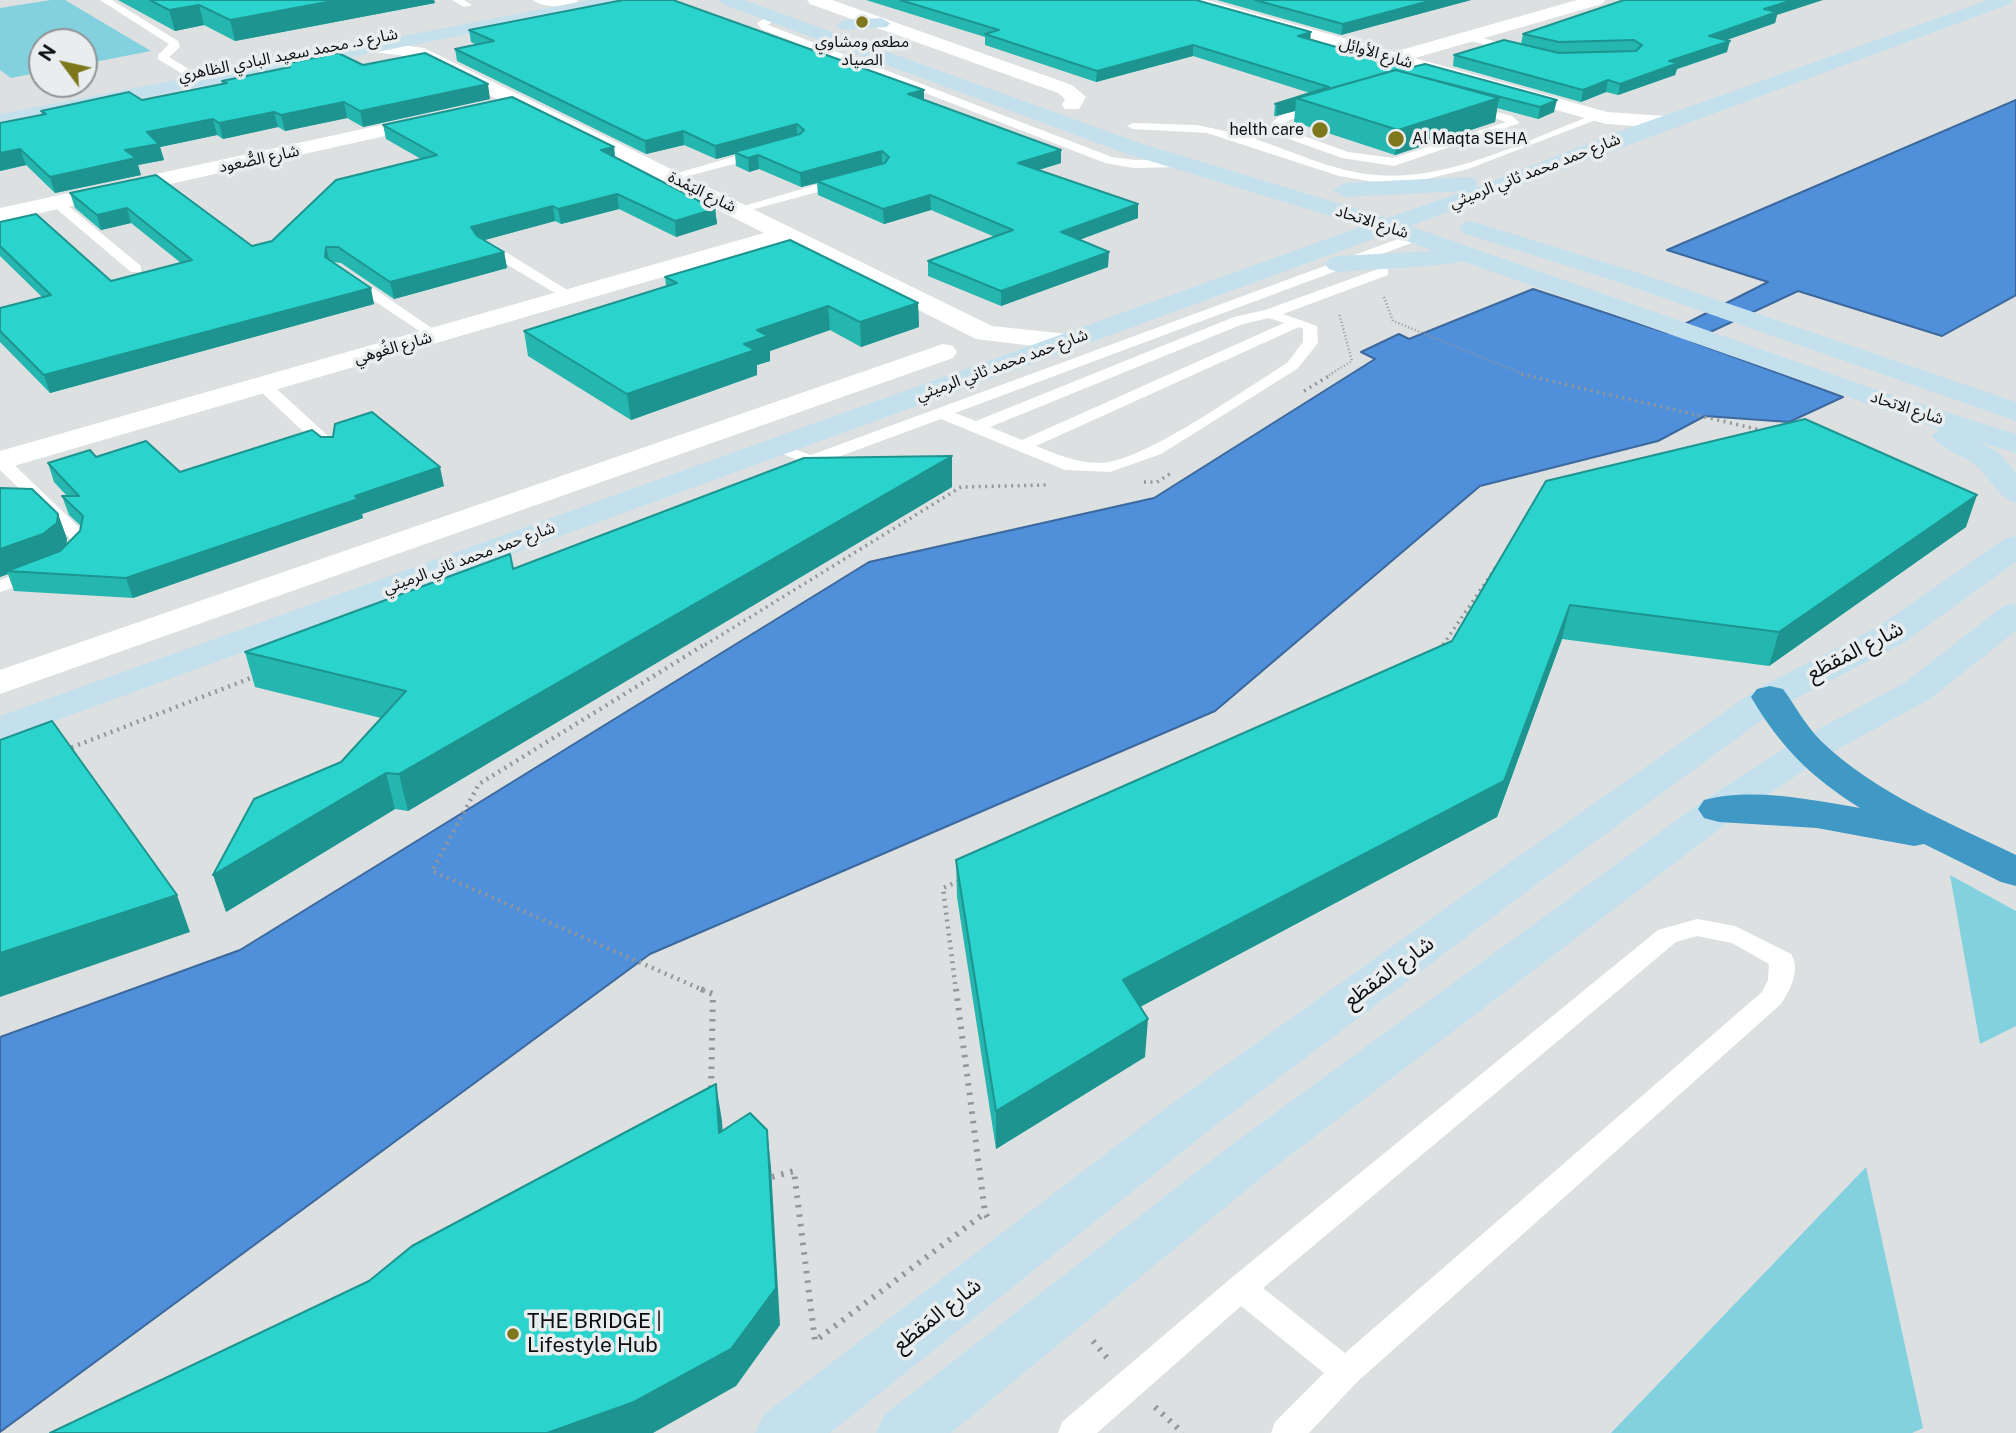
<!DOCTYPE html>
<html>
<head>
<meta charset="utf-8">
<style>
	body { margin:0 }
	#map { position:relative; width:2016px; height:1433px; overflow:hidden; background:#dce0e1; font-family:"Public Sans",sans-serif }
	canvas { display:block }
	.north { position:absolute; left:28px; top:28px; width:70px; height:70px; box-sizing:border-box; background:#e9edee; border:2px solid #919495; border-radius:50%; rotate:303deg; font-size:19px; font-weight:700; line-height:28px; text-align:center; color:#0e0f10 }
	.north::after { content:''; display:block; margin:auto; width:24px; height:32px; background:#7e771b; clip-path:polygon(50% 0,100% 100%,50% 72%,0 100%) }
</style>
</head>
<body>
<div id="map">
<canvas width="2016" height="1433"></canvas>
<div class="north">N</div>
</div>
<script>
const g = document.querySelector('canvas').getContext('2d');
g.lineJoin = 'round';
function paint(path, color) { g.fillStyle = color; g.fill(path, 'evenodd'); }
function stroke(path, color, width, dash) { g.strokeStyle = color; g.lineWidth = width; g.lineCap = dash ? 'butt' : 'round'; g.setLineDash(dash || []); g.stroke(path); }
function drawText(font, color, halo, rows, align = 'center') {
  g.font = font + ' "Public Sans","Noto Sans Arabic",sans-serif'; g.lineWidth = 7; g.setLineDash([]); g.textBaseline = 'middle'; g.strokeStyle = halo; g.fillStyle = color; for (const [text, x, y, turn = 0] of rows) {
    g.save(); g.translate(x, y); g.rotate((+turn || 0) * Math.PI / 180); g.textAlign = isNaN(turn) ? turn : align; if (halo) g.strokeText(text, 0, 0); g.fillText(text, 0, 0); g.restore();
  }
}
const green = new Path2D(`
	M51,0H65L151,51L84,64V42H42V72L11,78L0,70V8Z
	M1950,875L2016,911V1026L1980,1044Z
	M1866,1167L1923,1428L1912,1433H1611Z`);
const water = new Path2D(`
	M2016,100V295L1942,336L1798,291L1691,341L1843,397L1789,422L1705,416L1658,441L1480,486L1215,711L650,954L0,1432V1037L240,950L869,562L1154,498L1375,359L1361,352L1399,334L1409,339L1533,289L1667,333L1768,282L1667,250Z`);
const pathFar3 = new Path2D(`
	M1384,297L1393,321L1525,375
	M1329,375L1352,361L1339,313`);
const pathFar2 = new Path2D(`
	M1521,374L1765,431
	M1304,391L1332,374
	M1144,482H1157L1171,473
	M705,645L961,487L1048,485
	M1443,645L1496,567`);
const pathFar1 = new Path2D(`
	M1440,649L1444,643
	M65,750L256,676
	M705,991L432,871L479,784L707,643
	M956,991L943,888L961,880`);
const path = new Path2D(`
	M701,989L713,994L711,1092
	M956,989L985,1213L989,1220
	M772,1177L794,1171L815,1341L985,1213
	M1093,1341L1108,1359
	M1155,1407L1183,1433`);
const lane = new Path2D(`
	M100,0H112L178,41L180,47L169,57L192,71V75H184L158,59V55L169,44Z
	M452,0H464L472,5L464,7Z
	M770,15L778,17L768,25L1112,157L1134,160L1178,159L1184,163L1178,167L1134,168L1105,163L761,29L757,23Z
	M1468,34L1523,49L1524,51L1519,54L1464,39Z
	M1465,104L1512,116L1520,123L1394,166L1342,158L1275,134L1255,139C1292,151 1328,169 1367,174C1445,185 1525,140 1596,114L1606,116L1468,169L1410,183L1386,184L1339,176L1207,133L1133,129L1127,126L1133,123L1197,125L1243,135L1270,128C1273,112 1306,108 1320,105L1326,108L1324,110L1287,121L1282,128L1348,152L1393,158L1506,122L1465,108Z
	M763,148L767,149V155L670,181L664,177Z
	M843,177L847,178V184L736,214L730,210Z
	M53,200H61L141,266V272H131L53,206Z
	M1417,232L1422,233V239L955,413L976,421L1234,317L1265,310L1378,269H1388V275L1283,314L1317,326L1318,343L1297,369L1161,454L1110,472L1065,470L941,419L827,461L832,466L824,471L766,447L774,442L811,455ZM1269,318L1284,323L1022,440L990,427L1243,324ZM1299,327L1303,329V342L1287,363C1243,390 1156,453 1109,462C1083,466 1059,455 1036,446Z
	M481,243H491L577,296L565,299L481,249Z
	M349,274L354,275L442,335L440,338H430L344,281L342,278Z
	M263,380L269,382L338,445V453H326L257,388V382Z
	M0,456L6,457L85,533L88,537C86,552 80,565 62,561L60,557L68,549L70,538L0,470Z
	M38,567L45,569L47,573L45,577L0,592V580Z
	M1697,919L1735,926L1791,954C1801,970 1790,990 1781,1004L1357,1382L1309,1433H1271L1275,1422L1324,1373L1241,1306L1097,1433H1058L1062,1422L1230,1279L1658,930ZM1697,936L1732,943L1769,964L1768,980L1762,992L1345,1353L1263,1288L1676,942Z`);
const street = new Path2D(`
	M533,0H577L578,1C569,9 542,8 533,0Z
	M807,0H832L1072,85L1086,97L1079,109H1065L1062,105L1065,99L1058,93L810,4Z
	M1179,0H1207L1394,52L1577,0H1605L1602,4L1415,58L1607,112L1665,116L1675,122L1665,128L1606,124L1182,4Z
	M372,41L424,48L992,326L1067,334L1077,336L1081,342L1077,348L1067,350L976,339L783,242L0,470V451L764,233L413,57L365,51L363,47Z
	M436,113L446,119L443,123L0,222V208Z
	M943,344L953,346L957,352L953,358L0,694V670Z`);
const secondary = new Path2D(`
	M589,0H625L616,5L0,126V114Z
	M719,0H744L1143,144L1387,218L1465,191L1344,197L1333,190L1344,183L1468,177L1476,179L1477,187L1618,132L1988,0H2013L2010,4L1410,226L1886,393L2016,434V453L1980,442L1998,452L2016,473V503C1996,497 1991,477 1975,465C1961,454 1942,450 1932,436L1939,429L1462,261C1455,266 1356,270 1338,272L1329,269L1325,264L1329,259L1338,256L1434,251L1387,234L0,741V716L1363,226L1127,154L722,4Z
	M881,18L890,23L887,27L844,30L835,25L844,20Z
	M1471,221L1639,273L2016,402V421L1621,283L1463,233L1459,228L1463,223Z
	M2016,536V562L1905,642L1783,705L1529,890L1211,1129L830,1433H755L764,1414L1175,1101L1499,870L1757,689L1879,626L2004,539Z
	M2016,603V631L1930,699L1822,758L1734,818L1267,1173L951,1433H876L885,1414L1231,1145L1704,800L1794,742L1904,683L2003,606Z`);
const highway = new Path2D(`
	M1770,686L1783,689C1796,707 1806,726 1821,741C1875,793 1950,823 2016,855V886L2001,882L1924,844L1914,846L1817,828L1719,822L1704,818L1698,809L1704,800C1752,787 1812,800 1860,808C1811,777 1781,748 1751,697L1757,689Z`);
const wall = new Path2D(`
	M118,0H434L435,3L235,41L204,25L175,31Z
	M866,0H1196L1311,39L1409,68L1425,64L1554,112L1538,119L1497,108L1495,122L1395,155L1294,122L1295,111L1276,116H1274L1275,104L1310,93L1193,56L1096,82L985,45V37Z
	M1217,0H1471L1341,35Z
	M1777,15L1775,23L1726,40L1727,52L1677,69L1675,75L1618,95L1606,92L1581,102L1453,66L1454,55L1521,44L1523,34Z
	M469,30L924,99L1061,150V163L1039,170L1138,204V218L1079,240L1108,267L1001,306L928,276V261L995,237L931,210L884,224L818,195L817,183L801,187L759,169L749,172L736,166L735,154L716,159L684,145L646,154L457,61L455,49L477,45L471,42Z
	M284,64L363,65L490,99L363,127L347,118L285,131L278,127L223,139L217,135L160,147L164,160L138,165L141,175L55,193L26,165L0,171L42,115L41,111L142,100L223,84L222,81L285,68Z
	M383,125L614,147L615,157L715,209L717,224L676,237L619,209L561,224L555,221L484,240L504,252L507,268L394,299L341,263L333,262L374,304L50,393L0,342V308L42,297L0,256V222L111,281L181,263L131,223L101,230L75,208L70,193L156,175L252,246L272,241L421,159L386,139Z
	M665,277L918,303L919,327L861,347L830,330L770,351V361L757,365V375L631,420L528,356L524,331L666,286Z
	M321,437L444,486L362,514L363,518L133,598L14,591L8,574L0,577V488L58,514L67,539L66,544L80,531L81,526L69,515L62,496H67L54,482L48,463L96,457L180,472Z
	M1546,481L1966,527L1769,666L1562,639L1497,817L1140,1007L1145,1057L996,1149L957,897L956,860L1452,641Z
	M952,487L408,811L395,809L226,912L341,762L381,718L255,687L245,652L513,569Z`);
const shadedWall = new Path2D(`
	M338,0H434L435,3L235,41L230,20Z
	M1433,0H1471L1341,35L1343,24Z
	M1793,0H1823L1777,15L1775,23L1707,47L1709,36L1764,9Z
	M199,5L204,25L175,31L169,10Z
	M1311,32L1310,43L1298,36Z
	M1730,41L1727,52L1677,69L1675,75L1618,95L1620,84L1669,61Z
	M1193,45V56L1096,82L1097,71Z
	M1608,80L1606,92L1581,102L1583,90Z
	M488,84L490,99L363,127L360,111Z
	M924,90V102L908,94Z
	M1499,98L1495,122L1395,155L1398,130Z
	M1296,99L1295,111L1276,116L1277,104Z
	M1557,100L1554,112L1538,119L1540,107Z
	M344,102L347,118L285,131L281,115Z
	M274,112L278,127L223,139L219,123Z
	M213,119L217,135L160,147L164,160L138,165L141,175L55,193L50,177L125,150L147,132Z
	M797,124V137L734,152L735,154L716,159L715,146Z
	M683,131L684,145L646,154L645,141Z
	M614,147L615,161L601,150Z
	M20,149L26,165L0,171V153Z
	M1061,150V163L1018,176V163Z
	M882,151V165L817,181V183L801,187L800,173Z
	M758,155L759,169L749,172L748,158Z
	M617,194L619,209L561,224L558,209Z
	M930,195L931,210L884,224L883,209Z
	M1138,204V218L1060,247L1061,232Z
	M553,206L555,221L474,243L471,227Z
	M127,208L131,223L101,230L97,215Z
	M715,209L717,224L676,237L675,221Z
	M326,247L330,262L325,257Z
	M504,252L507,268L394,299L390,282Z
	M1109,252L1108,267L1001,306V291Z
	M371,288L374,304L50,393L44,375Z
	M918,303L919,327L861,347L860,322Z
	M828,306L830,330L770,351V361L757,365V375L631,420L627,394L744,344L757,330Z
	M952,456V487L408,811L399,774Z
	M440,467L444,486L362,514L363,518L133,598L126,578L355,496Z
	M1977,495L1966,527L1769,666L1779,632Z
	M58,514L67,539L66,548L52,559L7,571L8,574L0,577V549Z
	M1570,605L1562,639L1497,817L1121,1017L1123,980Z
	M386,773L395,809L226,912L213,875Z
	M177,895L190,932L0,997V953Z
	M1148,1019L1145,1057L996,1149V1111Z
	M716,1084L722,1121L725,1170L719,1133Z
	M767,1130L771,1167L780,1325L736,1386L653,1433H547Z`);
const building = new Path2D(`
	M150,0H338L230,20L199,5L169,10Z
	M623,0H673L924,90L908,94L1061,150L1018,163L1138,204L1061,232L1109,252L1001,291L928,261L1013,230L930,195L883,209L817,181L885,163L889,157L882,151L800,173L758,155L748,158L734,152L800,134L804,130L797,124L715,146L683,131L645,141L455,49L494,41L469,30Z
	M900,0H1196L1311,32L1298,36L1409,68L1425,64L1557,100L1540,107L1395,70L1277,104H1275L1329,87L1193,45L1097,71L985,34L999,30Z
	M1255,0H1433L1343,24Z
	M1624,0H1793L1764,9L1777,12L1709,36L1730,41L1669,61L1678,63L1620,84L1608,80L1583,90L1454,55L1504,40L1559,53L1636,51L1642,45L1634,40L1559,42L1523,34Z
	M338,53L363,65L425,53L488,84L360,111L344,102L281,115L274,112L219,123L213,119L147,132L159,144L125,150L136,158L50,177L20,149L0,153V123L46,114L41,111L129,92L142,100L227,83L222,81L290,67L284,64Z
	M1396,70L1499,98L1398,130L1296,98Z
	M512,97L614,147L601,150L715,209L675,221L617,194L558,209L553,206L471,227L477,236L504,252L390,282L338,247H326L325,257L371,288L44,375L0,331V308L51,295L0,246V222L36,214L111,281L192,260L127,208L97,215L70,193L156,175L252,246L272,241L336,180L437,155L383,125Z
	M790,240L918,303L860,322L828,306L757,330L768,336L744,344L755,350L627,394L524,331L677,283L665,277Z
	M372,412L440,467L355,496L358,499L126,578L7,571L60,551L80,531L83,516L62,496H79L48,463L90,450L96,457L146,441L180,472L312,430L321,437H333L335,424Z
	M1805,419L1977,495L1779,632L1570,605L1504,781L1123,980L1148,1019L996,1111L956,860L1452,641L1546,481Z
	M952,456L399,774L386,773L213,875L254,799L341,762L406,691L245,652L510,554L513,569L804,458Z
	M0,488L32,489L58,514L57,523L43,534L0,549Z
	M52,721L177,895L0,953V740Z
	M716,1084L719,1133L750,1113L767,1130L776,1288L731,1349L634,1402L547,1433H50L369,1281L412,1246Z`);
const markers = [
	[862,22,7,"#7e771b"],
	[1320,130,9,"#7e771b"],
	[1396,139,9,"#7e771b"],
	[513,1334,7,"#7e771b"]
];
const farPoinames = [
	["مطعم ومشاوي",862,42],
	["الصياد",862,60],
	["helth care",1304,130,"right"],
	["Al Maqta SEHA",1412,139,"left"]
];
const farStreetnames = [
	["شارع الأوائِل",1376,53,16],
	["شارع د. محمد سعيد البادي الظاهري",288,55,-11],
	["شارع الصُّعود",259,159,-12],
	["شارع حمد محمد ثاني الرميثي",1535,171,-21],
	["شارع اليَمْدة",702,192,26],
	["شارع الاتحاد",1372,222,18],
	["شارع الغُوهي",393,348,-16],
	["شارع حمد محمد ثاني الرميثي",1002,365,-20],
	["شارع الاتحاد",1907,408,18],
	["شارع حمد محمد ثاني الرميثي",469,558,-20]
];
const nearStreetnames = [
	["شارع المَقطَع",1855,651,-27],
	["شارع المَقطَع",1389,972,-36],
	["شارع المَقطَع",937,1315,-38]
];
const nearPoinames = [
	["THE BRIDGE |",527,1322],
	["Lifestyle Hub",527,1346]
];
paint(green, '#83d1df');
paint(water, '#508fd9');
stroke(water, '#3c699d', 2);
stroke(pathFar3, '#949798', 2.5, [1, 2.5]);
stroke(pathFar2, '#949798', 3.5, [2, 4.5]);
stroke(pathFar1, '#949798', 4.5, [2, 5]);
stroke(path, '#949798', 6, [2.5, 7]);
paint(lane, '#fff');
paint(street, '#fff');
paint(secondary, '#c5e0ed');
paint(highway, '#3f99c4');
paint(wall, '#24b6af');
paint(shadedWall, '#1d948f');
paint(building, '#2ad4cc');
stroke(building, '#1d948f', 2);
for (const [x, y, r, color] of markers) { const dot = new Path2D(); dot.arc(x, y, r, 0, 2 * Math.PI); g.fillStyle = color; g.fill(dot); stroke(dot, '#e9edee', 2.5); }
drawText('16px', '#0e0f10', '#e9edee', farPoinames);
drawText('16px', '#0e0f10', '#e9edee', farStreetnames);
drawText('21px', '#0e0f10', '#e9edee', nearStreetnames);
drawText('21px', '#0e0f10', '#e9edee', nearPoinames, 'left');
</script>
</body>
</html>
